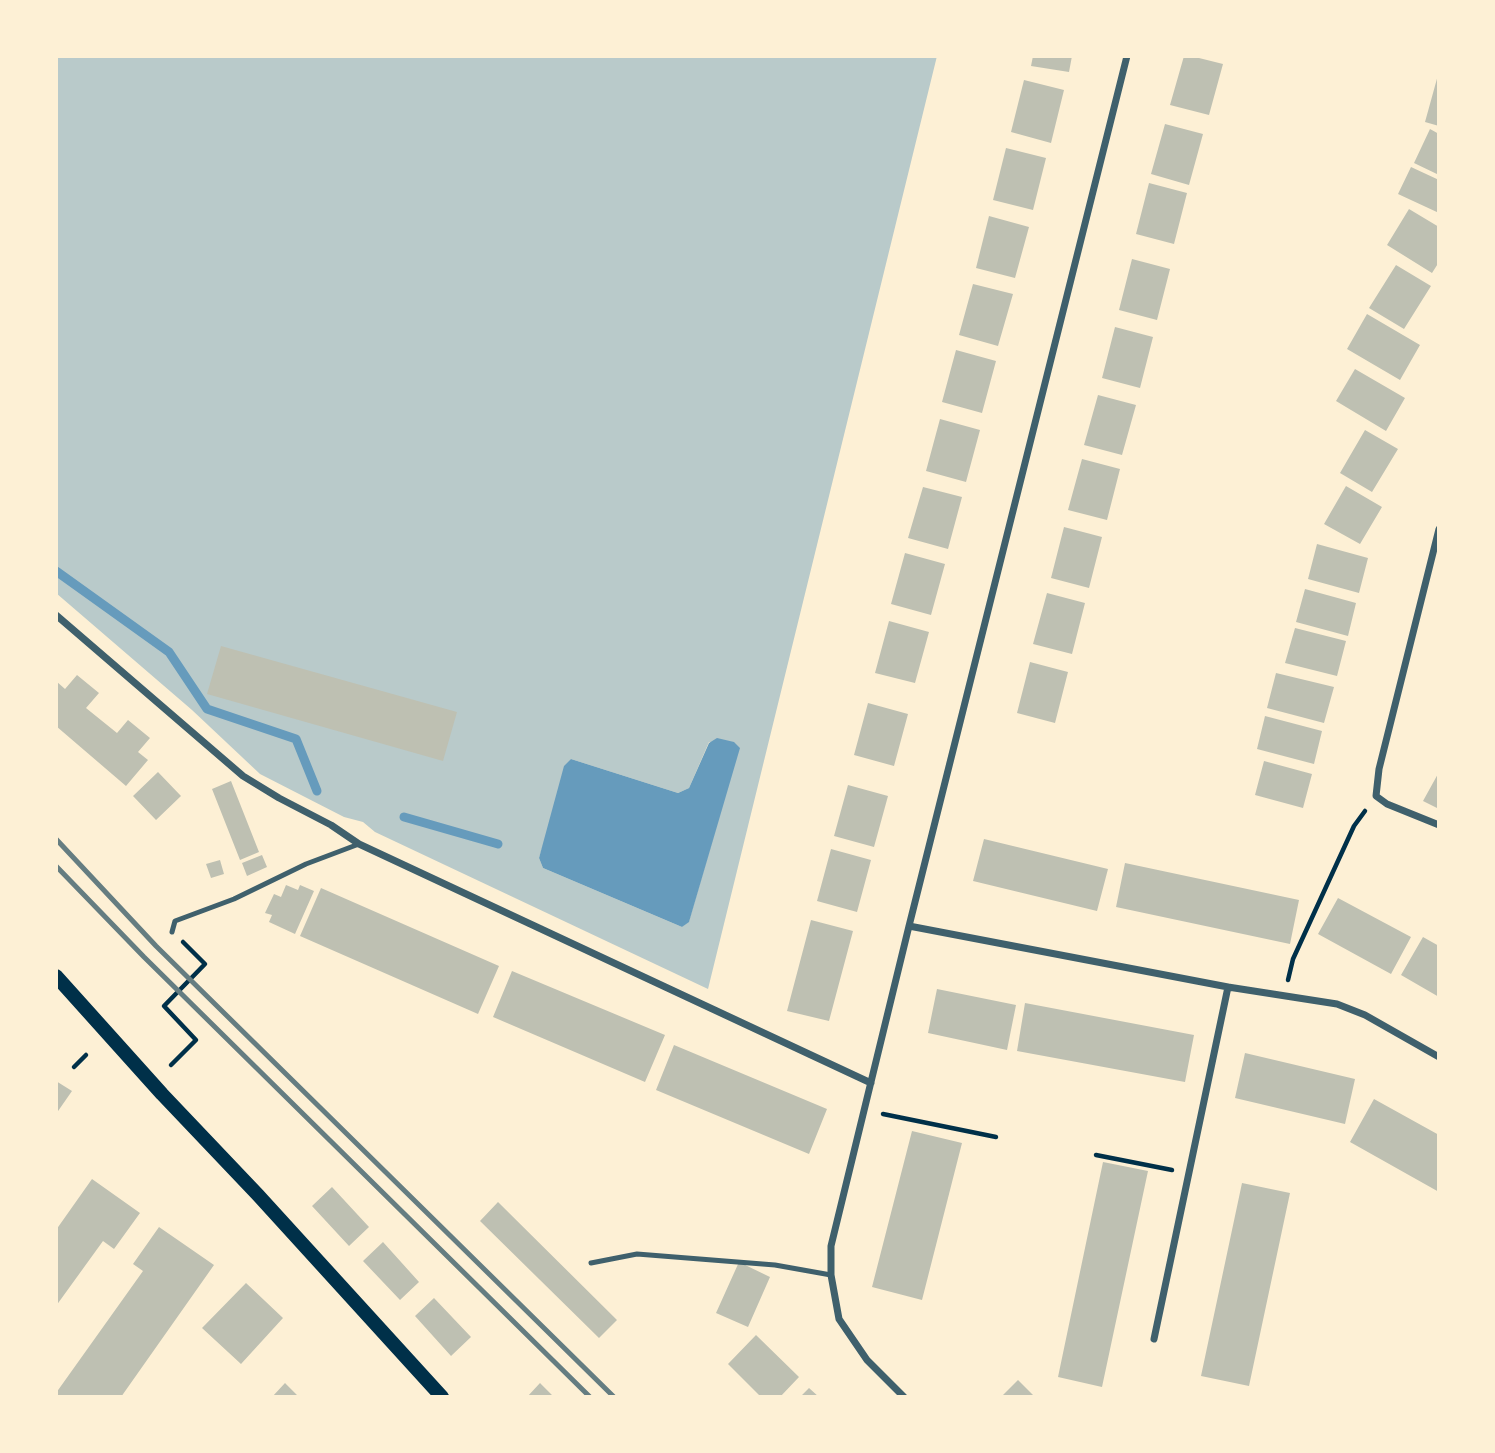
<!DOCTYPE html>
<html>
<head>
<meta charset="utf-8">
<style>
	body { margin:0 }
	#map { position:relative; width:1495px; height:1453px; overflow:hidden; background:#fdf0d5; font-family:"PT Sans Narrow",sans-serif }
	canvas { display:block }
	.frame { position:absolute; inset:0; border:58px solid #fdf0d5; pointer-events:none }
</style>
</head>
<body>
<div id="map">
<canvas width="1495" height="1453"></canvas>
<div class="frame"></div>
</div>
<script>
const g = document.querySelector('canvas').getContext('2d');
g.lineJoin = 'round';
function paint(path, color) { g.fillStyle = color; g.fill(path, 'evenodd'); }
function stroke(path, color, width, dash) { g.strokeStyle = color; g.lineWidth = width; g.lineCap = dash ? 'butt' : 'round'; g.setLineDash(dash || []); g.stroke(path); }
const green = new Path2D(`
	M56,56H937L708,989L375,832L363,822L344,817L260,774L192,710L56,593ZM709,742L739,748L689,921L682,927L543,868L539,858L571,759L678,793L689,788Z`);
const water = new Path2D(`
	M717,738L734,742L740,748L689,922L682,927L543,868L539,858L564,766L571,759L678,793L689,788L709,743Z`);
const stream = new Path2D(`
	M56,571L169,652L207,709L296,739L317,791
	M404,817L498,844`);
const building = new Path2D(`
	M1033,56H1072L1069,72L1031,66Z
	M1184,56H1191L1223,64L1209,115L1170,105Z
	M1438,75H1439V126L1425,122Z
	M1024,80L1064,90L1051,143L1011,132Z
	M1165,124L1203,134L1189,185L1151,174Z
	M1430,129L1439,134V175L1414,163Z
	M1006,148L1046,158L1033,210L993,200Z
	M1411,167L1439,180V213L1398,194Z
	M1149,183L1187,193L1174,244L1136,234Z
	M1409,209L1439,227V262L1432,273L1387,245Z
	M989,216L1029,227L1015,278L976,268Z
	M1132,259L1170,269L1157,320L1119,310Z
	M1396,265L1431,286L1404,329L1369,308Z
	M973,284L1013,294L998,346L959,335Z
	M1367,314L1420,345L1400,380L1347,349Z
	M1115,327L1153,337L1140,388L1102,378Z
	M956,350L996,361L982,413L942,402Z
	M1355,369L1405,398L1386,431L1336,401Z
	M1098,395L1136,405L1122,455L1084,445Z
	M940,419L980,430L966,482L926,471Z
	M1365,430L1398,449L1372,492L1340,473Z
	M1082,459L1120,469L1107,520L1068,510Z
	M1346,486L1382,507L1360,544L1324,524Z
	M923,487L962,497L948,549L908,538Z
	M1064,527L1102,537L1089,588L1051,578Z
	M1317,544L1368,558L1359,593L1308,579Z
	M905,553L945,564L931,615L891,604Z
	M1305,589L1356,603L1348,636L1296,622Z
	M1047,593L1085,603L1072,654L1033,644Z
	M889,621L929,632L915,683L875,673Z
	M1295,628L1346,641L1337,676L1285,663Z
	M221,646L457,712L443,761L207,694Z
	M1030,662L1068,672L1055,723L1017,713Z
	M1276,673L1334,687L1324,723L1267,708Z
	M77,675L99,693L86,708L117,733L128,720L150,738L138,752L148,760L126,786L56,726V681L65,689Z
	M868,703L908,714L894,766L854,755Z
	M1265,716L1322,731L1314,764L1257,749Z
	M1264,761L1312,774L1303,808L1255,795Z
	M158,772L181,796L156,820L133,796Z
	M1439,772V809L1423,801Z
	M231,781L259,852L240,860L212,789Z
	M848,785L888,796L874,847L834,836Z
	M984,839L1108,869L1097,911L973,881Z
	M831,849L871,860L857,912L817,901Z
	M262,855L267,867L247,876L242,863Z
	M220,860L224,874L211,878L206,864Z
	M1125,863L1299,900L1290,944L1116,907Z
	M286,885L298,890L300,885L314,891L295,934L269,922L272,915L265,913L274,894L281,897Z
	M321,888L499,966L478,1014L300,936Z
	M1338,898L1411,937L1391,974L1318,934Z
	M811,920L853,931L829,1021L787,1011Z
	M1423,937L1439,946V997L1401,975Z
	M512,971L665,1035L645,1082L493,1017Z
	M937,989L1016,1005L1007,1050L928,1033Z
	M1025,1003L1194,1035L1185,1082L1017,1051Z
	M674,1045L827,1109L809,1154L656,1090Z
	M1245,1053L1355,1079L1345,1124L1235,1098Z
	M56,1081L72,1091L56,1114Z
	M1374,1099L1439,1135V1192L1350,1142Z
	M912,1131L962,1143L922,1300L872,1287Z
	M1103,1162L1148,1171L1102,1387L1058,1377Z
	M92,1179L140,1213L114,1249L103,1241L56,1306V1230Z
	M1242,1183L1290,1193L1249,1386L1201,1376Z
	M332,1187L369,1227L349,1246L312,1206Z
	M498,1202L617,1320L599,1338L480,1221Z
	M159,1227L214,1265L121,1397H56V1393L143,1271L133,1264Z
	M383,1242L419,1282L400,1300L363,1261Z
	M739,1262L770,1277L748,1327L716,1313Z
	M246,1283L283,1318L241,1364L202,1328Z
	M434,1298L471,1337L451,1356L415,1316Z
	M756,1335L799,1377L780,1397H761L728,1364Z
	M1018,1380L1035,1397H1001Z
	M285,1383L299,1397H272Z
	M540,1383L554,1397H527Z
	M809,1388L819,1397H800Z`);
const path = new Path2D(`
	M1288,980L1293,959L1354,826L1365,811
	M171,1065L196,1040L164,1006L205,964L183,942
	M74,1067L86,1055
	M883,1114L996,1137
	M1096,1155L1172,1170`);
const service = new Path2D(`
	M172,932L175,921L234,899L306,864L359,844
	M591,1263L637,1254L775,1265L831,1275`);
const minor = new Path2D(`
	M1439,529L1379,769L1376,796L1387,804L1439,825
	M56,615L243,776L279,798L331,825L359,844L871,1083
	M909,926L1228,987L1337,1004L1365,1015L1439,1057
	M1154,1339L1228,987
	M904,1397L867,1360L839,1319L831,1275V1246L909,926L1127,56`);
const secondary = new Path2D(`
	M56,976L162,1094L258,1195L442,1397`);
const rail = new Path2D(`
	M56,839L156,946L614,1397
	M56,866L144,957L590,1397`);
paint(green, '#b9caca');
paint(water, '#669bbc');
stroke(stream, '#669bbc', 9);
paint(building, '#bec0b2');
stroke(path, '#003049', 4.5);
stroke(service, '#3f606c', 5);
stroke(minor, '#3f606c', 7);
stroke(secondary, '#003049', 14);
stroke(rail, '#657d81', 5);
</script>
</body>
</html>
